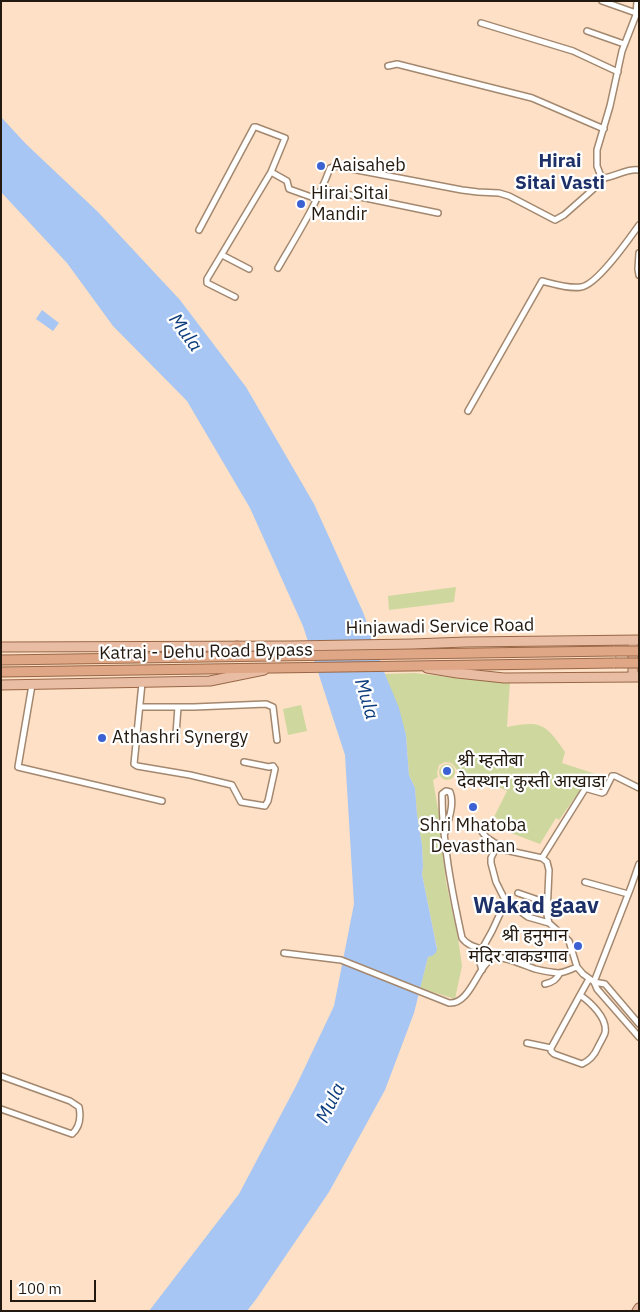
<!DOCTYPE html>
<html>
<head>
<meta charset="utf-8">
<style>
	body { margin:0 }
	#map { position:relative; width:640px; height:1312px; overflow:hidden; background:#fde0c5; font-family:"IBM Plex Sans",sans-serif }
	canvas { display:block }
	.frame { position:absolute; inset:0; border:2px solid #23190f; pointer-events:none }
	.scale { position:absolute; left:10px; top:1280px; width:86px; height:22px; box-sizing:border-box; border:2px solid #23190f; border-top:0; padding-left:6px; font-size:15px; line-height:18px; white-space:nowrap; color:#23190f; -webkit-text-stroke:4px #fff; paint-order:stroke }
</style>
</head>
<body>
<div id="map">
<canvas width="640" height="1312"></canvas>
<div class="frame"></div>
<div class="scale">100 m</div>
</div>
<script>
const g = document.querySelector('canvas').getContext('2d');
g.lineJoin = 'round';
function paint(path, color) { g.fillStyle = color; g.fill(path, 'evenodd'); }
function stroke(path, color, width, dash) { g.strokeStyle = color; g.lineWidth = width; g.lineCap = dash ? 'butt' : 'round'; g.setLineDash(dash || []); g.stroke(path); }
function drawText(font, color, halo, rows, align = 'center') {
  g.font = font + ' "IBM Plex Sans","Noto Sans Devanagari",sans-serif'; g.lineWidth = 4.5; g.setLineDash([]); g.textBaseline = 'middle'; g.strokeStyle = halo; g.fillStyle = color; for (const [text, x, y, turn = 0] of rows) {
    g.save(); g.translate(x, y); g.rotate((+turn || 0) * Math.PI / 180); g.textAlign = isNaN(turn) ? turn : align; if (halo) g.strokeText(text, 0, 0); g.fillText(text, 0, 0); g.restore();
  }
}
const green = new Path2D(`
	M456,587L454,602L389,610L388,596Z
	M415,673L473,680L510,682L507,727C541,720 546,724 565,752L562,763L608,778L604,788L586,782L559,820L556,818L540,844L511,833L507,823L494,817L507,791L470,774C456,774 459,770 451,763L445,762L439,765L437,773L438,777L433,780L439,815L446,882L458,938L462,966L455,999L420,988L428,957L437,948L422,874L423,867L422,845L417,814L415,788L409,775L406,735L385,674Z
	M301,705L307,731L288,735L283,709Z
	M439 772a8 8 0 1 1 16 0a8 8 0 1 1-16 0Z`);
const water = new Path2D(`
	M1,117L26,144L98,212L180,300L246,387L314,504L363,612L385,674L399,708L406,735L409,775L415,788L417,814L422,845L423,867L422,874L437,949C436,954 433,956 428,957L414,1013L385,1090L329,1192L257,1298L247,1311H149L239,1194L297,1084L334,1006L354,904L345,755L303,626L250,508L187,401L113,326L67,263L1,192Z
	M42,310L59,323L53,331L36,319Z`);
const minor = new Path2D(`
	M602,1L636,13
	M637,1L636,15L622,51L610,106L597,150V166L600,174L603,178C615,177 627,168 639,170
	M481,23L573,51L618,72
	M587,31L624,44
	M388,66L397,64L532,98L604,129
	M271,172L287,181L289,189L317,199
	M322,189L438,213
	M199,230L254,127H256L285,138L271,172L207,279V283L235,297
	M639,253L638,269L639,275
	M222,255L249,269
	M278,268C297,235 317,204 330,168L336,166L462,190L478,192L499,193L509,196L555,220L564,215L598,185L603,178
	M468,411L542,281C554,284 569,289 581,287C597,285 629,239 639,225
	M142,683L134,764L137,766L190,775L232,785L241,802L265,806L268,801L275,769L273,766L269,767L244,762
	M32,685L18,767L162,801
	M140,707H194L266,704L273,707L277,740
	M176,734L178,707
	M480,829L486,837L505,850L542,858L585,789H588L602,793L604,792L612,776H615L639,788
	M445,833C448,821 455,804 450,792L446,791L442,794C442,841 452,892 462,938C467,945 475,947 482,949L480,963L482,970
	M542,858L547,862L549,870L547,915L549,923L569,941L577,967L583,974L594,982L605,984L639,1024
	M639,864L631,887L594,982L597,989L639,1037
	M585,882L628,894
	M518,893L547,903
	M505,900L528,917L549,923
	M284,953L341,960L449,1003C471,1005 478,963 494,958C502,955 526,966 535,969C542,971 551,972 558,973C564,973 571,969 577,967
	M496,957L482,949L492,931L505,903L504,898L496,882L491,863V858L498,844
	M545,984C553,982 556,980 560,973
	M580,995C590,1002 608,1018 605,1033C603,1038 600,1043 598,1047C595,1054 589,1061 582,1064L554,1054L551,1051V1048L580,995L589,979
	M527,1043L551,1048
	M1,1076L70,1101L79,1107C81,1117 80,1127 72,1134L1,1109`);
const primary = new Path2D(`
	M1,647L291,646L412,644L466,642L639,640
	M427,668L457,673L504,678L639,677
	M633,677V646
	M1,685L210,681L264,670
	M637,1311L639,1308`);
const trunk = new Path2D(`
	M219,655L237,646
	M1,660L615,651
	M1,672L615,663`);
const trunkBridge = new Path2D(`
	M615,651H639
	M615,663H639`);
const markers = [
	[321,166,5,"#3c61d2"],
	[301,204,5,"#3c61d2"],
	[102,738,5,"#3c61d2"],
	[447,771,5,"#3c61d2"],
	[473,807,5,"#3c61d2"],
	[578,946,5,"#3c61d2"]
];
const poiNames = [
	["Aaisaheb",331,166],
	["Hirai Sitai",311,194],
	["Mandir",311,215],
	["Athashri Synergy",112,738],
	["श्री म्हतोबा",457,761],
	["देवस्थान कुस्ती आखाडा",457,782],
	["Shri Mhatoba",473,826,"center"],
	["Devasthan",473,847,"center"],
	["श्री हनुमान",568,936,"right"],
	["मंदिर वाकडगाव",568,957,"right"]
];
const streetNames = [
	["Hinjawadi Service Road",440,627,-1],
	["Katraj - Dehu Road Bypass",206,652,-1]
];
const neighbourhoodNames = [
	["Hirai",560,162],
	["Sitai Vasti",560,184]
];
const waterNames = [
	["Mula",185,333,54],
	["Mula",366,699,73],
	["Mula",331,1103,-64]
];
const districtNames = [
	["Wakad gaav",536,907]
];
paint(green, '#ced89e');
paint(water, '#a7c6f3');
stroke(minor, '#a3886f', 8);
stroke(primary, '#996748', 11);
stroke(trunk, '#996748', 11);
stroke(minor, '#fff', 5);
stroke(primary, '#e8bda4', 9);
stroke(trunk, '#e0a786', 9);
stroke(trunkBridge, '#996748', 11, []);
stroke(trunkBridge, '#e0a786', 9);
for (const [x, y, r, color] of markers) { const dot = new Path2D(); dot.arc(x, y, r, 0, 2 * Math.PI); g.fillStyle = color; g.fill(dot); stroke(dot, '#fff', 2); }
drawText('18px', '#23190f', '#fff', poiNames, 'left');
drawText('18px', '#23190f', '#fff', streetNames);
drawText('bold 19px', '#1d3168', '#fff', neighbourhoodNames);
drawText('italic 19px', '#0e3d7d', '#fff', waterNames);
drawText('bold 22px', '#1d3168', '#fff', districtNames);
</script>
</body>
</html>
